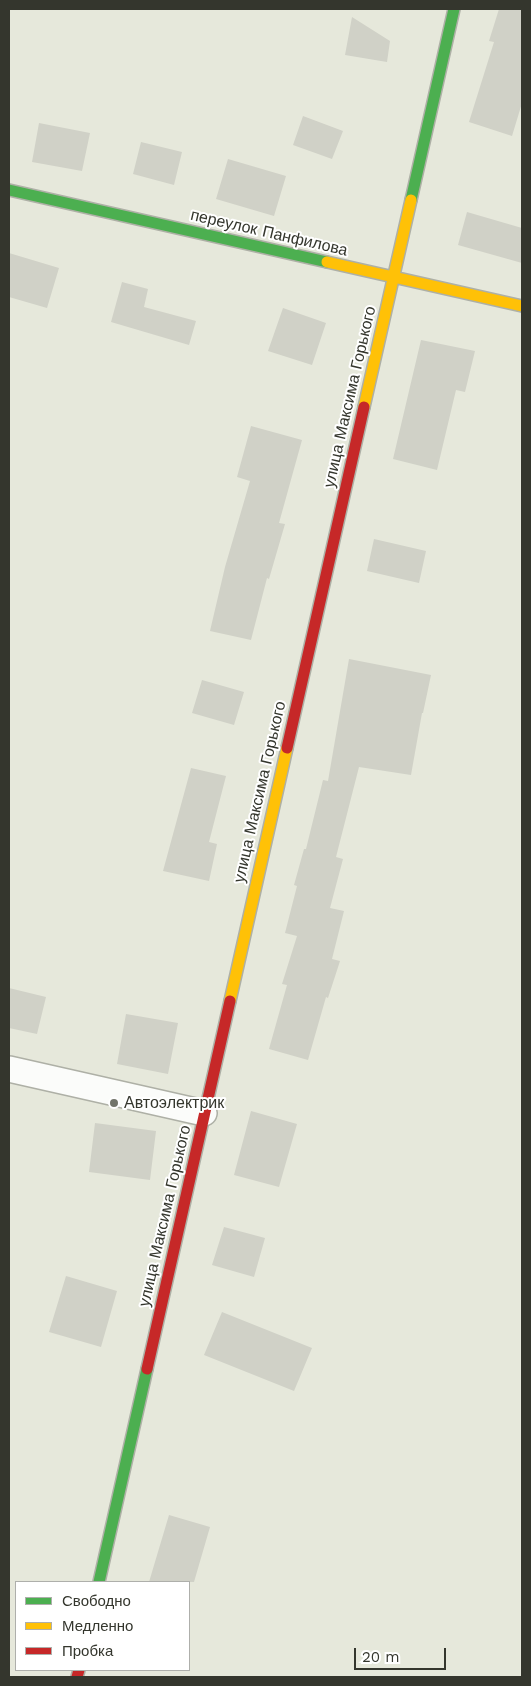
<!DOCTYPE html>
<html>
<head>
<meta charset="utf-8">
<style>
	body { margin:0 }
	#map { position:relative; width:531px; height:1686px; overflow:hidden; background:#e6e8db; font-family:"Work Sans",sans-serif }
	canvas { display:block }
	.frame { position:absolute; inset:0; border:10px solid #34362d; pointer-events:none }
	.legend { position:absolute; left:15px; top:1581px; width:175px; height:90px; box-sizing:border-box; background:#fff; border:1px solid #aeafab; margin:0; padding:6px 9px; list-style:none; font-size:15px; color:#34362d }
	.legend li { display:flex; align-items:center; gap:10px; height:25px }
	.legend b { width:25px; border:1px solid #aeafab }
	.scale { position:absolute; left:354px; top:1648px; width:92px; height:22px; box-sizing:border-box; border:2px solid #34362d; border-top:0; padding-left:6px; font-size:15px; line-height:18px; white-space:nowrap; color:#34362d; -webkit-text-stroke:4px #fff; paint-order:stroke }
</style>
</head>
<body>
<div id="map">
<canvas width="531" height="1686"></canvas>
<div class="frame"></div>
<ul class="legend">
<li><b style="height:6px;background:#4caf50"></b>Свободно</li>
<li><b style="height:6px;background:#ffc107"></b>Медленно</li>
<li><b style="height:6px;background:#c62828"></b>Пробка</li>
</ul>
<div class="scale">20 m</div>
</div>
<script>
const g = document.querySelector('canvas').getContext('2d');
g.lineJoin = 'round';
function paint(path, color) { g.fillStyle = color; g.fill(path, 'evenodd'); }
function stroke(path, color, width, dash) { g.strokeStyle = color; g.lineWidth = width; g.lineCap = dash ? 'butt' : 'round'; g.setLineDash(dash || []); g.stroke(path); }
function drawText(font, color, halo, rows, align = 'center') {
  g.font = font + ' "Work Sans",sans-serif'; g.lineWidth = 4; g.setLineDash([]); g.textBaseline = 'middle'; g.strokeStyle = halo; g.fillStyle = color; for (const [text, x, y, turn = 0] of rows) {
    g.save(); g.translate(x, y); g.rotate((+turn || 0) * Math.PI / 180); g.textAlign = isNaN(turn) ? turn : align; if (halo) g.strokeText(text, 0, 0); g.fillText(text, 0, 0); g.restore();
  }
}
const building = new Path2D(`
	M499,9H522V103L512,136L469,122L494,42L489,41Z
	M352,17L390,41L387,62L345,55Z
	M303,116L343,131L332,159L293,145Z
	M39,123L90,133L82,171L32,162Z
	M141,142L182,152L174,185L133,174Z
	M228,159L286,176L274,216L216,199Z
	M467,212L522,228V263L458,245Z
	M9,253L59,268L47,308L9,297Z
	M122,282L148,289L144,307L196,321L189,345L111,322Z
	M283,308L326,323L312,365L268,351Z
	M421,340L475,351L465,392L456,390L437,470L393,459Z
	M251,426L302,440L279,523L285,524L269,579L267,578L251,640L210,631L225,567L250,481L237,477Z
	M374,539L426,551L419,583L367,571Z
	M349,659L431,675L423,713H422L411,775L359,767L336,857L343,859L330,908L344,911L332,959L340,961L328,998L326,997L308,1060L269,1049L287,985L282,984L297,936L285,933L297,886L294,885L304,849H306L323,780L328,781Z
	M202,680L244,692L234,725L192,713Z
	M191,768L226,776L209,842L217,844L209,881L163,871Z
	M9,988L46,997L37,1034L9,1028Z
	M126,1014L178,1023L168,1074L117,1064Z
	M251,1111L297,1124L279,1187L234,1175Z
	M95,1123L156,1131L150,1180L89,1172Z
	M224,1227L265,1238L254,1277L212,1265Z
	M66,1276L117,1291L101,1347L49,1332Z
	M222,1312L312,1348L294,1391L204,1355Z
	M169,1515L210,1527L194,1582H149Z`);
const street = new Path2D(`
	M9,1069L204,1113`);
const fast = new Path2D(`
	M9,190L327,262
	M411,200L454,9
	M99,1582L147,1369`);
const slow = new Path2D(`
	M327,262L522,306
	M364,407L411,200
	M230,1001L287,748`);
const jam = new Path2D(`
	M287,748L364,407
	M147,1369L230,1001
	M77,1677L79,1670`);
const markers = [
	[114,1103,5,"#72746a"]
];
const streetNames = [
	["переулок Панфилова",269,233,13],
	["улица Максима Горького",350,397,-77],
	["улица Максима Горького",260,792,-77],
	["улица Максима Горького",165,1216,-77]
];
const poiNames = [
	["Автоэлектрик",124,1103]
];
paint(building, '#d0d1c7');
stroke(street, '#aeb0a6', 28);
stroke(fast, '#aeb0a6', 14);
stroke(slow, '#aeb0a6', 14);
stroke(jam, '#aeb0a6', 14);
stroke(street, '#fbfcfa', 25);
stroke(fast, '#4caf50', 11);
stroke(slow, '#ffc107', 11);
stroke(jam, '#c62828', 11);
for (const [x, y, r, color] of markers) { const dot = new Path2D(); dot.arc(x, y, r, 0, 2 * Math.PI); g.fillStyle = color; g.fill(dot); stroke(dot, '#fff', 2); }
drawText('16px', '#34362d', '#fff', streetNames);
drawText('16px', '#34362d', '#fff', poiNames, 'left');
</script>
</body>
</html>
